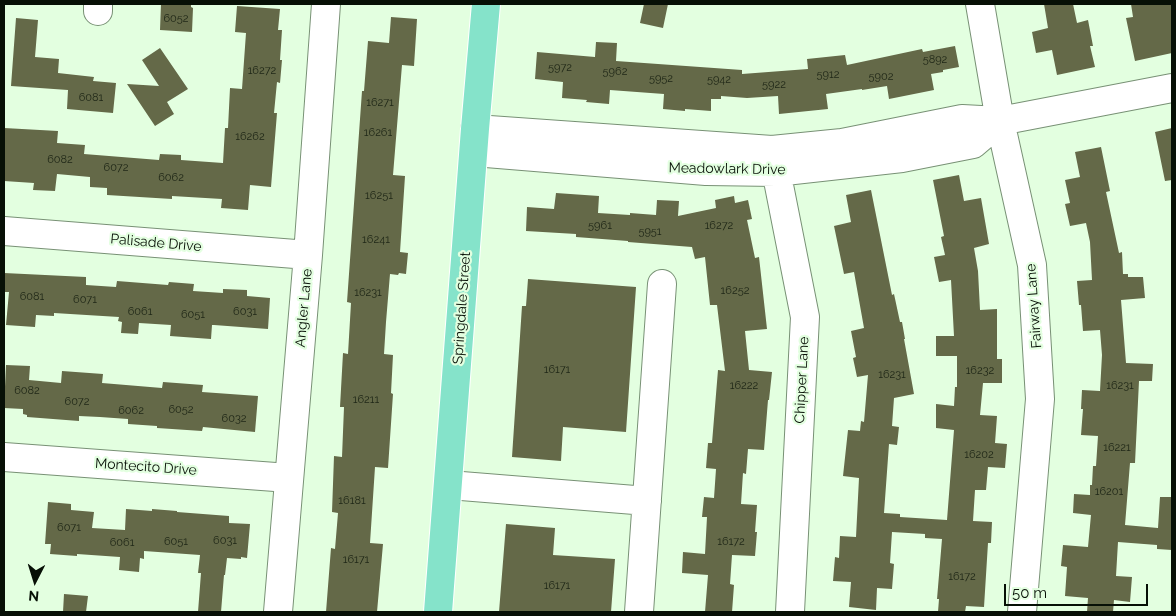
<!DOCTYPE html>
<html>
<head>
<meta charset="utf-8">
<style>
	body { margin:0 }
	#map { position:relative; width:1176px; height:616px; overflow:hidden; background:#e3ffe0; font-family:Raleway,sans-serif }
	canvas { display:block }
	.frame { position:absolute; inset:0; border:5px solid #071006; pointer-events:none }
	.north { position:absolute; left:10px; top:556px; width:50px; height:50px; -webkit-text-stroke:4px #e3ffe0; paint-order:stroke; rotate:185deg; font-size:14px; font-weight:700; line-height:20px; text-align:center; color:#071006 }
	.north::after { content:''; display:block; margin:auto; width:18px; height:22px; background:#071006; clip-path:polygon(50% 0,100% 100%,50% 72%,0 100%) }
	.scale { position:absolute; left:1004px; top:584px; width:144px; height:22px; box-sizing:border-box; border:2px solid #071006; border-top:0; padding-left:6px; font-size:15px; line-height:18px; white-space:nowrap; color:#071006; -webkit-text-stroke:4px #e3ffe0; paint-order:stroke }
</style>
</head>
<body>
<div id="map">
<canvas width="1176" height="616"></canvas>
<div class="frame"></div>
<div class="north">N</div>
<div class="scale">50 m</div>
</div>
<script>
const g = document.querySelector('canvas').getContext('2d');
g.lineJoin = 'round';
function paint(path, color) { g.fillStyle = color; g.fill(path, 'evenodd'); }
function stroke(path, color, width, dash) { g.strokeStyle = color; g.lineWidth = width; g.lineCap = dash ? 'butt' : 'round'; g.setLineDash(dash || []); g.stroke(path); }
function drawText(font, color, halo, rows, align = 'center') {
  g.font = font + ' Raleway,sans-serif'; g.lineWidth = 4.5; g.setLineDash([]); g.textBaseline = 'middle'; g.strokeStyle = halo; g.fillStyle = color; for (const [text, x, y, turn = 0] of rows) {
    g.save(); g.translate(x, y); g.rotate((+turn || 0) * Math.PI / 180); g.textAlign = isNaN(turn) ? turn : align; if (halo) g.strokeText(text, 0, 0); g.fillText(text, 0, 0); g.restore();
  }
}
const building = new Path2D(`
	M161,4H191V7L193,8L192,32L160,30Z
	M644,4H668L663,28L640,23Z
	M1044,4H1073L1077,23L1088,20L1093,46H1090L1095,67L1057,75L1052,50L1036,53L1032,32L1048,28Z
	M1131,4H1172V53L1135,61L1126,18L1133,17Z
	M237,6L280,9L278,30H282L280,60H282L280,83L277,82L274,113H277L271,187L250,185L248,210L221,208L222,199L172,196V199L107,195V188L90,187V177L57,174L55,191L33,190L34,183L4,181V128L58,131L57,143L85,145L84,154L159,160L160,154L181,155V160L223,163L225,128H228L230,88L242,89L246,33L235,32Z
	M391,17L417,19L414,66L402,65L393,175L405,176L400,252L408,253L406,274L399,273L398,275L390,274L386,322L384,354L393,355L391,393L393,394L388,468L375,467L370,543L383,544L377,612H326L331,548L335,549L338,513L332,512L334,456L342,457L344,407H340L343,353L348,354L351,303L347,302L362,91H364L368,41L389,43Z
	M16,18L38,20L35,57L59,59L58,73L94,77L93,81L116,83L113,113L67,109L68,90L11,86Z
	M596,42L617,43L616,61L742,70V74L808,69L807,59L845,55L847,65L922,49L923,52L955,46L959,67L943,70V72L931,74L934,90L889,99L887,86L862,90V89L826,94L828,109L779,114L778,96L747,98L721,96V99H711V111L685,109V111L663,109L664,94L610,90L609,104L586,102L587,100L562,98L563,82L535,79L537,52L595,57Z
	M160,48L188,89L167,102L174,114L155,126L127,84L159,86L142,60Z
	M1172,128V180L1165,181L1155,132Z
	M1101,147L1110,191L1106,192L1119,253L1122,252L1123,274H1128V277H1143L1145,298L1121,300L1126,363L1153,364L1152,381H1139L1135,463H1130L1125,525L1158,528L1160,497H1172V550L1157,549V545L1118,542L1116,576L1132,577L1130,602L1114,600L1113,612H1087L1088,598L1065,596L1067,567L1061,566L1063,545L1088,547L1091,515L1073,513L1074,494L1090,495V485H1092L1093,466H1096L1098,436L1081,435L1083,409H1081L1082,390L1100,391L1102,355L1100,330L1083,331L1081,305H1079L1077,281L1092,280L1090,242L1086,223L1070,226L1065,204L1070,203L1065,180L1080,177L1075,152Z
	M959,175L964,201L981,198L989,244L974,248L978,271L980,310L997,309V359H1002V383H983L980,415L997,416L995,443L1007,444L1005,468L988,467L986,490H975L973,521L992,522L991,543H988L984,607L966,606L965,612H938L939,599H937L942,539L925,538V534L892,532L890,563L894,564L892,589L877,588L876,610L849,607L851,582L833,581L835,557L839,558L840,536L856,537L859,478L843,476L848,430L860,431L861,421L864,422L868,375L857,377L853,358L856,357L851,331L864,328L854,272L844,274L834,226L851,222L846,195L871,190L892,295L894,294L900,322H902L905,339H904L914,394L894,398L892,426L899,427L897,445L889,444L884,513L900,514V517L947,520L954,430L936,428V404L954,406L955,387H957V356H936V336H954L951,280L939,282L934,257L945,255L941,237L944,236L933,180Z
	M556,193L599,196L598,213L630,215V213L656,215L657,200L679,201L678,216L716,208L715,200L734,196L735,203L748,200L752,219L747,220L755,258L759,257L767,329L745,331L749,370L772,372L769,400H768L764,450L748,449L746,474L743,473L741,504L757,505L755,532H757L755,556L732,555L730,584L734,585L732,612H705L708,575L682,573L683,552L705,554L707,517H702L704,497L714,498L716,469L706,468L708,443H712L718,370L725,371L717,305H710L705,257L695,259L692,247L628,242V241L576,237V234L526,231L527,207L554,209Z
	M4,273L86,277V285L116,287L117,281L168,285L169,282L194,284L193,291L223,293V289L247,290V296L270,298L268,329L214,325H212L211,339L170,336L171,325L139,323L138,334L121,333L122,322L118,321L119,317L54,313V316L36,315L35,327L6,325L9,292H4Z
	M528,279L636,287L626,432L563,427L561,461L512,457L522,306H526Z
	M6,365L30,366L29,380L61,383L62,371L103,374L102,383L162,388L163,382L203,385L202,392L258,396L255,432L203,427L202,431L157,428V426L128,424V419L100,417L79,416V421L27,417V415L23,414V409L4,408Z
	M48,502L71,504V510L94,512L92,528L125,530L126,509L152,511V509L177,511V512L229,516V523L250,524L247,558L241,557V559L227,558L225,575H224L221,612H198L201,573H198L200,555L144,551V559L140,558L139,572L119,570L120,557L77,554V556L50,554L51,544H45Z
	M506,524L555,528L553,555L615,559L611,612H499Z
	M64,594L88,596L86,612H63Z`);
const minor = new Path2D(`
	M980,4L1000,121L1032,265L1040,399L1022,612
	M98,11V4
	M475,129L772,150L842,143L962,119L1000,121L1172,88
	M474,152L706,171L776,172L902,158L973,144L1000,121
	M773,155L805,317L790,612
	M4,231L308,255
	M4,457L289,478
	M449,485L647,501
	M278,612L308,255L326,4
	M639,612L662,284`);
const major = new Path2D(`
	M438,612L475,129L486,4`);
const numberNames = [
	["6052",176,19],
	["5892",935,60],
	["5972",560,68],
	["16272",262,71],
	["5962",615,72],
	["5912",828,75],
	["5902",881,77],
	["5952",661,79],
	["5942",719,80],
	["5922",774,85],
	["6081",91,98],
	["16271",380,103],
	["16261",378,133],
	["16262",250,137],
	["6082",60,160],
	["6072",116,168],
	["6062",171,178],
	["16251",379,196],
	["5961",600,226],
	["16272",719,226],
	["5951",650,232],
	["16241",376,240],
	["16252",735,291],
	["16231",368,293],
	["6081",32,297],
	["6071",85,300],
	["6061",140,312],
	["6031",245,312],
	["6051",193,315],
	["16171",557,370],
	["16232",980,371],
	["16231",892,375],
	["16222",744,386],
	["16231",1120,386],
	["6082",27,391],
	["16211",366,400],
	["6072",77,402],
	["6052",181,410],
	["6062",131,411],
	["6032",234,419],
	["16221",1117,448],
	["16202",979,455],
	["16201",1109,492],
	["16181",352,501],
	["6071",69,528],
	["6031",225,541],
	["6051",176,542],
	["16172",731,542],
	["6061",122,543],
	["16171",356,560],
	["16172",962,577],
	["16171",557,586]
];
const streetNames = [
	["Meadowlark Drive",727,169,1],
	["Palisade Drive",156,243,5],
	["Fairway Lane",1034,306,-94],
	["Angler Lane",304,308,-85],
	["Springdale Street",462,308,-86],
	["Chipper Lane",802,380,-87],
	["Montecito Drive",146,467,4]
];
paint(building, '#646948');
stroke(minor, '#789175', 30);
stroke(major, '#fff', 30);
stroke(minor, '#fff', 28);
stroke(major, '#85e3ca', 28);
drawText('11px', '#1e2616', null, numberNames);
drawText('14px', '#071006', '#e3ffe0', streetNames);
</script>
</body>
</html>
